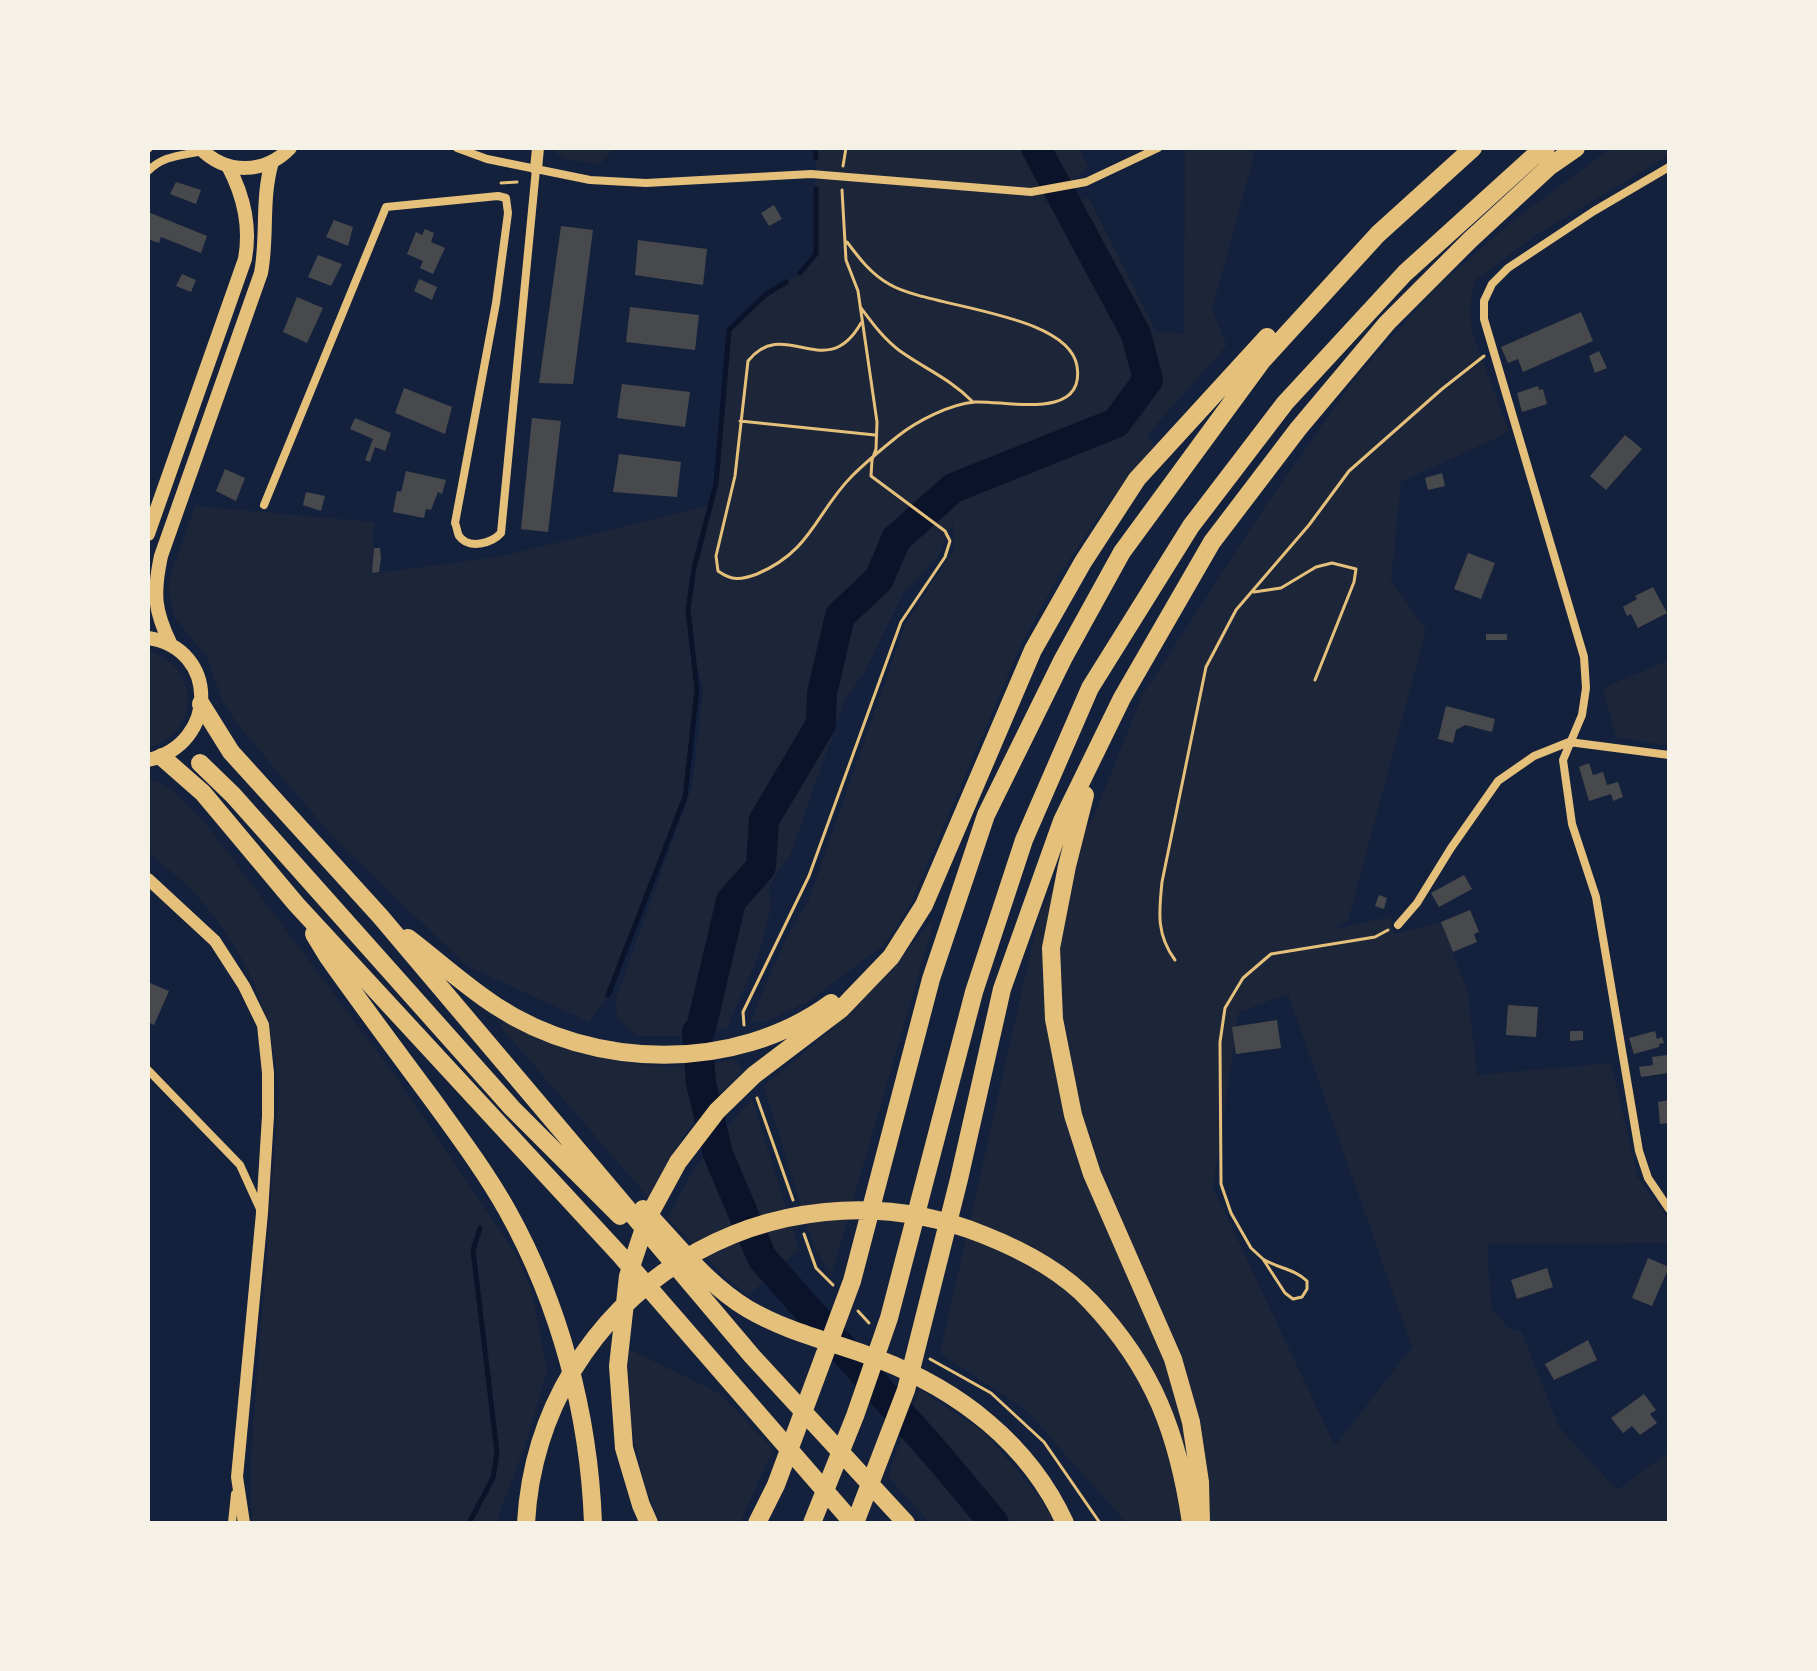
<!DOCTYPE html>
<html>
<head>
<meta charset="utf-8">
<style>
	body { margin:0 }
	#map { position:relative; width:1817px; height:1671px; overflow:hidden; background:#14213d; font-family:Barlow,sans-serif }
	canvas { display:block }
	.frame { position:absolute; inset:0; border:150px solid #f6f1e7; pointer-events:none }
</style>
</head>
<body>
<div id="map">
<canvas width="1817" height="1671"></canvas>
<div class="frame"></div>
</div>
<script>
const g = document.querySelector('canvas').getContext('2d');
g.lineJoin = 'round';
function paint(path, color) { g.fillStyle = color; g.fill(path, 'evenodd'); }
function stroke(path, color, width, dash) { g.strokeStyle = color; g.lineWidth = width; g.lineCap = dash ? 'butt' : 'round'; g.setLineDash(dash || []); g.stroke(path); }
const green = new Path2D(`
	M552,148H612V151L600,164L563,159Z
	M816,148H1079L1088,167L1043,203L1089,198L1156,331L1184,334L1185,150L1246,148L1255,152L1212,310L1227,345L1147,435L1154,446L1097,518L1056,580L1021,645L910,905L884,945L809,1001L765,1022H750L787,936L808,902L905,625L954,549L953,522L938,557L904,592L865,671L844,702L791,853L769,885L770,912L758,957L727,1028L684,1036H636L617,1016L616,998L692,787L703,691L693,649L697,690L685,797L608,995L589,1022L467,966L333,837L238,725L223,702L206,656L175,618L169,594V579L195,506L374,522L372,574L502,556L711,505L716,484L729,330L765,295L804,271L816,254Z
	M1611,148H1669V155L1539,233L1475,280L1470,305L1472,332L1509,432L1401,482L1391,581L1426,630L1348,921L1335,929L1389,917L1394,934L1441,922L1468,993L1477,1075L1611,1063L1638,1178L1669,1220V1243L1487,1244L1491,1308L1509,1329L1521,1331L1559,1427L1617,1490L1669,1452V1523H1124L1122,1518L1026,1410L940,1353L1039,915L1095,813L1143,694L1267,504L1355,378L1437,287L1513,221ZM1288,994L1412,1347L1335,1446L1213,1188L1239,1012Z
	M148,651C201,666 202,733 148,748Z
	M1669,660V746L1616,737L1603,688Z
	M148,780C173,783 193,812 210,829L394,1074L517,1256L532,1291L547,1371L526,1443L496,1523H252L250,1479L253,1428L279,1092C272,1016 252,960 202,902C187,883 166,868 148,851Z
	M931,921V932L831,1276L814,1247L764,1086L824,1036L888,974Z
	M504,1020C572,1062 659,1076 736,1059L743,1071C698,1111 675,1143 649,1198L500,1026Z
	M752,1099L799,1249L749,1295L725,1277L668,1218C690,1169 717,1138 752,1099Z
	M628,1349L719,1393L773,1449L740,1523H660L645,1485L631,1425Z
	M919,1389L984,1432L1039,1496L1055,1523H930L888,1476Z`);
const stream = new Path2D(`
	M815,148L816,158
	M800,273L816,254V189
	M608,995L685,797L697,690L688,610L694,568L716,484L729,330L765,295L786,282
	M469,1523L493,1478L497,1452L473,1250L480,1228`);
const river = new Path2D(`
	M994,1523L938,1456L762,1258L718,1154L701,1083L697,1032L701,1028L731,901L761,867L764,820L821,724L822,693L840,616L879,579L896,539L953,488L1116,423L1148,380L1136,334L1036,148`);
const building = new Path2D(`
	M176,182L201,190L196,204L170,194Z
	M774,205L782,219L769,226L761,213Z
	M148,212L207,236L201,253L161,237L159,243L148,239Z
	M334,220L353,227L348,246L326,237Z
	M561,226L593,230L573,384L539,383Z
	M425,229L434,233L431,242L445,248L433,274L420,268L423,261L407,254L416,232L422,235Z
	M638,240L707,249L703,285L635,275Z
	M318,255L342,264L331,286L308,277Z
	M182,274L196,280L191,292L176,286Z
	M419,279L437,287L432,300L414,291Z
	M297,297L323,308L307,343L283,332Z
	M630,307L699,315L695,350L626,342Z
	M1581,312L1593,341L1523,372L1518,359L1508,363L1501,347Z
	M1599,351L1607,368L1595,373L1589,356Z
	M622,384L690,392L685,427L617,418Z
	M1538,386L1539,390L1543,389L1547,404L1522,412L1517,393Z
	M404,388L452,407L445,434L395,413Z
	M355,418L391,433L385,451L375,447L370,462L365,460L373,439L350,429Z
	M532,418L561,421L548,532L521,529Z
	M1625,435L1642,449L1606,490L1590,476Z
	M619,454L681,462L677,497L613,492Z
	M225,469L245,478L236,501L216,491Z
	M406,471L446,480L442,494L438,492L431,510L426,509L424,518L393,512L397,491L401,492Z
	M1442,473L1445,486L1428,490L1425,478Z
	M306,492L325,496L321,511L303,505Z
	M374,548H380L381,559L379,572L372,573Z
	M1468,553L1495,563L1481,599L1454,589Z
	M1653,587L1667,613L1638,628L1631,614L1627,616L1623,607L1637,599L1635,596Z
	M1486,634H1507V640H1486Z
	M1446,706L1495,719L1492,732L1465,725L1456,730L1453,743L1438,739Z
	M1589,763L1593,775L1603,772L1607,785L1618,782L1623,797L1613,801L1611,794L1589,801L1579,767Z
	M1464,875L1472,889L1439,907L1431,893Z
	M1379,895L1387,898L1384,909L1375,906Z
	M1470,910L1479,932L1474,934L1477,942L1453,952L1441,922Z
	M150,983L169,991L154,1025L148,1022Z
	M1508,1005L1538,1007L1536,1037L1506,1035Z
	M1277,1020L1281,1048L1236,1054L1232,1027Z
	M1570,1031H1583V1040L1570,1041Z
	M1655,1031L1657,1039L1662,1037L1664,1043L1659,1044V1047L1634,1054L1629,1038Z
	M1667,1055L1669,1073L1641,1077L1639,1067L1653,1065L1652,1057Z
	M1669,1100V1123L1660,1124L1658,1102Z
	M1648,1258L1669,1267L1652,1306L1632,1298Z
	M1547,1268L1553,1287L1517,1299L1511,1280Z
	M1588,1340L1597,1360L1554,1380L1545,1364Z
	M1644,1394L1656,1410L1650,1414L1657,1423L1640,1435L1632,1426L1623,1433L1611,1418Z`);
const path = new Path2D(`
	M843,166L846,148
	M501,183L517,182
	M847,242C859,258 871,274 889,284C928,308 1068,312 1077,366C1086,422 1004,400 975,402C950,404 917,421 898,436C883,448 866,462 852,476C816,512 812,551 757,574C741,580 732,581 718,571L716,556L735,476L748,361C785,315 826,385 861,323
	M861,308C873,324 884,339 900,351C927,370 949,378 973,402
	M740,421L875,435
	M1254,592L1281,588L1316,567L1332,563L1356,569L1354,582L1315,680
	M1175,960C1156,934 1159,912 1162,882L1206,667L1236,610L1309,525L1349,471L1442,389L1484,356
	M744,1025L743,1012L809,876L901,622L945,557L950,541L945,531L871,476L872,460L876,449L877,422L858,291L846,260L842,190
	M757,1098L793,1200
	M804,1234L816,1268L833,1285
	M1263,1259C1277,1268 1295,1269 1307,1281V1289L1302,1297L1293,1299L1285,1293L1263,1259L1251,1248L1231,1213L1221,1184L1220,1042L1225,1008L1243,978L1271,954L1375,937L1388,930
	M858,1311L869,1323
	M930,1359L991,1393L1044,1442L1100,1523`);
const minor = new Path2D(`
	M457,148L487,159L590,180L646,183L811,174L1031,192L1086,182L1158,148
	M148,149L149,148
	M1669,167L1594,211L1508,268L1492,284L1484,301V319L1584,657L1586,688L1582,715L1563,760L1572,824L1596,897L1639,1151L1648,1178L1669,1209
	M148,171C164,155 181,156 202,151
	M264,505L386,207L498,196L506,198L508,213L496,303L455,523C457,527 457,532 459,536C469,550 492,543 501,533L536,169
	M1398,925L1417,903L1451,848L1498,781L1534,756L1569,742L1669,755
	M148,1070L240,1165L261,1211
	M232,1523L235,1494`);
const tertiary = new Path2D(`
	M536,169L538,148
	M148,879L215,941L244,986L263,1025L268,1073V1116L262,1213L237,1477L244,1523`);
const secondary = new Path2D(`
	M200,148C226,175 265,174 290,148
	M148,534L245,259C251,226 244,196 228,166
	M148,638C219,648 219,744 148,760
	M171,645C154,610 153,594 161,556L261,273C268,236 261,199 272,162`);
const motorway = new Path2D(`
	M201,704L231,752L380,916L752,1356L906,1523
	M162,757L203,793L296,904L622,1257L853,1523
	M200,763L233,795L512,1108L620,1216
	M1085,795L1067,866L1051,948L1054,1019L1073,1115L1092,1174L1173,1359L1191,1422L1200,1482L1201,1523
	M314,934L328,957C362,1005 397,1052 432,1099C458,1135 485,1171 507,1210C560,1305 589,1414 593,1523
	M408,938C437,960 465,986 496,1006C593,1070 735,1073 831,1003
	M643,1209C675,1242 707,1285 748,1309C789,1333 834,1342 878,1359C959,1390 1029,1444 1065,1523
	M526,1523C539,1294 773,1150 984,1235C1022,1250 1063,1272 1091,1302C1154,1369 1178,1434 1191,1523
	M649,1523L641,1505L624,1448L618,1366L628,1276L647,1219L678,1162L717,1111L754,1075L841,1009L891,957L924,905L1033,650L1083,562L1137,479L1267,337
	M757,1523L776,1485L852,1281L931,979L986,815L1063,659L1122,552L1262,361L1378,234L1473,148
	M812,1523L855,1416L889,1318L974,992L1024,840L1090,688L1191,526L1285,403L1405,273L1533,157L1546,148
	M855,1523L906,1390L959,1179L1002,989L1062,821L1122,698L1212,542L1298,429L1387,323L1470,240L1550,166L1576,148`);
paint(green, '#1d2539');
stroke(stream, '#0b132b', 5);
stroke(river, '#0b132b', 30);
paint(building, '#48494c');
stroke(path, '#e5c07b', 3);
stroke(minor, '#e5c07b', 8);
stroke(tertiary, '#e5c07b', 12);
stroke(secondary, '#e5c07b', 14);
stroke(motorway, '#e5c07b', 18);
</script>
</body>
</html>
